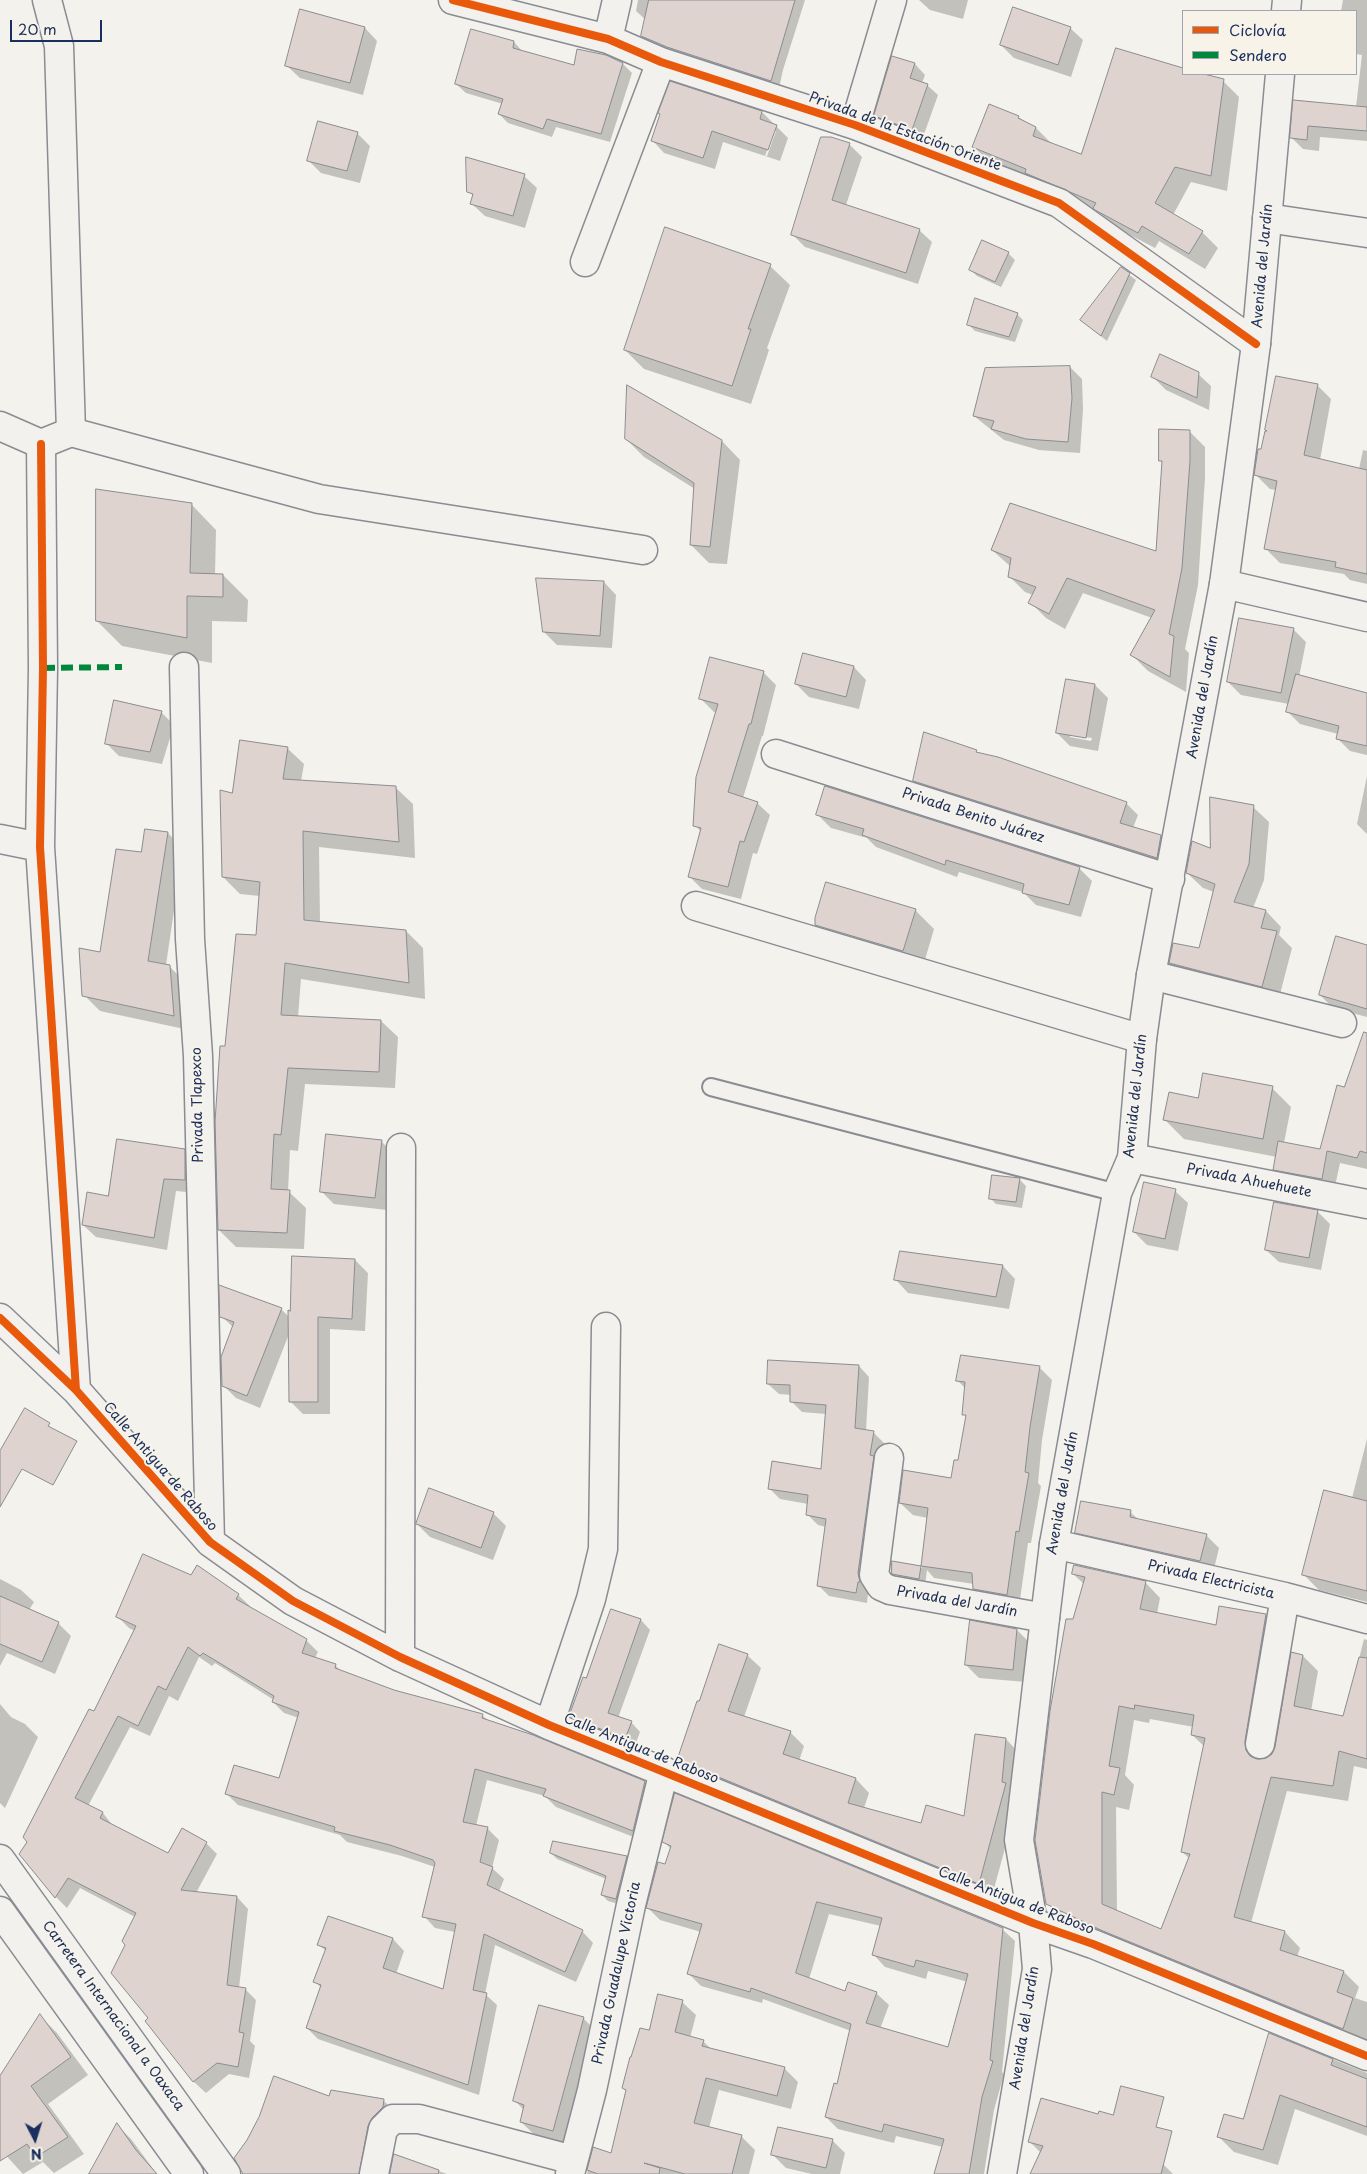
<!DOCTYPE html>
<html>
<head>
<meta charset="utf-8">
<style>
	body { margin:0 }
	#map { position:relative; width:1367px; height:2174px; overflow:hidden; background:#f4f2ec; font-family:"Playpen Sans",sans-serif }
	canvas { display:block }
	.legend { position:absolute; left:1182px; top:10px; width:175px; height:65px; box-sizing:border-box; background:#f7f3e8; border:1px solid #9fa5b1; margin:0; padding:6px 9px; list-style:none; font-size:15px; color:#1b2f5e }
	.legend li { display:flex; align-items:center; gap:10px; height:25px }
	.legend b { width:25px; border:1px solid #9fa5b1 }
	.north { position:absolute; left:10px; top:2114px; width:50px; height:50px; -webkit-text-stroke:4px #f7f3e8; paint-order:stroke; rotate:175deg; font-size:14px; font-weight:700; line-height:20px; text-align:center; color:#1b2f5e }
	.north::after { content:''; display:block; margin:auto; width:18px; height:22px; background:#1b2f5e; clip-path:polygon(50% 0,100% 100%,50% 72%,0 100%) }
	.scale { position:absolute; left:10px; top:20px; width:92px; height:22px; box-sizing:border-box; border:2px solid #1b2f5e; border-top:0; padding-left:6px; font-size:15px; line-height:18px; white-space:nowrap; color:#1b2f5e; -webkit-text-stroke:4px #f7f3e8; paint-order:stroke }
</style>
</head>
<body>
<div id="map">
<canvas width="1367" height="2174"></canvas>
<ul class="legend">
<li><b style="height:6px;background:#e8590c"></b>Ciclovía</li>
<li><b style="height:6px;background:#00873e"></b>Sendero</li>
</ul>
<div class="north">N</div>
<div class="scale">20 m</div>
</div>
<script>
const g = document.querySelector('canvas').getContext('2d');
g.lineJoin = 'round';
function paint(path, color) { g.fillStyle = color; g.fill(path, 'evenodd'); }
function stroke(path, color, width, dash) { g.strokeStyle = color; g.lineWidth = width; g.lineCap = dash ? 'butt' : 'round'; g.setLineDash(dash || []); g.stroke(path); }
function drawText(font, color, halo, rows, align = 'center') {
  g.font = font + ' "Playpen Sans",sans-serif'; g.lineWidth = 4; g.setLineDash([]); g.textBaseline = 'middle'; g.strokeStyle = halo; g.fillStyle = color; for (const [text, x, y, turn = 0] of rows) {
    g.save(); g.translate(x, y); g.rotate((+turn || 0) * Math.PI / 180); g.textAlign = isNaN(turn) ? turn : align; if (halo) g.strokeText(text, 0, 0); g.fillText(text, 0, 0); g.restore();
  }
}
const shadow = new Path2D(`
	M638,0H805L783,70L779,88L650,44L642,36L646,20L636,11Z
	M919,0H968L963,19L930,10Z
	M1343,0H1367V141L1320,137L1319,151L1303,149L1291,137L1295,101L1356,107L1362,55L1356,54V11H1341Z
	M365,28L377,41L363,95L300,78L287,66Z
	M1070,28L1083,40L1071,77L1014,58L1001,45Z
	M514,42L523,52L575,67L623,64L632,73L610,142L556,127L552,137L508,123L499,114L503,104L466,93L456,84Z
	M1117,49L1183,69V74H1200L1223,81L1239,97L1227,191L1191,182L1173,215L1202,232L1218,248L1205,269L1159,241L1155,248L1113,226L1099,212L1042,189L989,162L973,146L1018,117L1036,128L1052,144L1082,155Z
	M915,64L925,75L922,83L927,85L938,95L922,140L886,126L876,115Z
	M762,112L788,138L780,161L723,142L715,169L664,153L653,141ZM774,131H776L767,156H765Z
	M357,133L370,146L360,183L321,173L308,160Z
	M849,144L862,157L846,205L919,230L932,242L918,284L805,247L792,234Z
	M524,176L537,188L525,228L485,216L472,204L474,197L469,191Z
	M983,242L1008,253L1015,260L1001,287L977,276L971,270Z
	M770,266L790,285L767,348L769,350L751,404L644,369L625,350Z
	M1122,269L1136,280L1107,341L1088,326Z
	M1017,314L1023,320L1015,342L975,331L969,325Z
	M1070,367L1082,379L1083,410L1080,453L1039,450L1004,440L974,416Z
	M1198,374L1211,386L1209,410L1166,390L1153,377Z
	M1317,385L1331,399L1320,460L1359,469L1363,450L1367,451V584L1350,580L1344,574L1280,563L1266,549L1276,490L1270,489L1256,475L1262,451Z
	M1189,431L1205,447V478L1198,585L1185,649L1189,653L1186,692L1148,671L1132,655L1152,618L1083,593L1065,629L1046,618L1030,602L1033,595L1025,592L1009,576L1011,567L992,550L1157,553L1163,464L1160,460Z
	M626,439L722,441L740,460L727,564L709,563L691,545L695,489L644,457Z
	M191,504L216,530L215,575H223L248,600L247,622L212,621V663L122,646L97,621Z
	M604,582L616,595L612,648L557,645L544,632Z
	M1293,629L1306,642L1299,677L1367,694V755L1350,751L1337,738L1338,734L1300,724L1287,711L1289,704L1241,695L1228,682Z
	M854,667L866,680L859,709L809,697L796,684Z
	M763,672L776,685L763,736H762L743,798L757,803L770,815L757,854L753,853L741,899L702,889L689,876L701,832L695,825L717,713L714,712L701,699Z
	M1095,685L1108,698L1098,751L1070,746L1057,733ZM1070,735L1092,738L1091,741L1070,737Z
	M161,712L174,725L162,764L119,756L106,743Z
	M287,748L304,764L301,781L396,788L413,804L415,858L319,847L320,922L406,931L423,948L425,999L301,979L298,1017L381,1021L398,1037L395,1088L305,1084L298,1151L290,1150L288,1191L306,1208L304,1249L236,1247L219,1230L226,1048L258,936L260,896L240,894L223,877L234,794Z
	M976,751L979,754L1126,803L1138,815L1133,828L1161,836L1172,847L1168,869L926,792L914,781Z
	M1367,776V834L1357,824Z
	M1253,807L1269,822L1264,880L1253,908L1266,911L1281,927L1279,935L1292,948L1278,1002L1186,978L1170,963L1200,949L1214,892L1203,888L1187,873Z
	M818,815L1079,868L1092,881L1081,917L1036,905L1023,892L959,872L957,877L876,847L867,838L831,828Z
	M168,833L183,849L166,965L169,966L185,982L189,1030L100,1011L84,995L142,854Z
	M915,910L934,929L922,970L835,944L816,925Z
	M1367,946V1017L1333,1008L1320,995Z
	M1367,1033V1169L1340,1163L1334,1191L1287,1182L1274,1169L1277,1157L1184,1139L1165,1120L1199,1099L1272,1088L1291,1107L1284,1143L1321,1150Z
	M381,1141L394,1154L387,1210L334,1204L321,1191Z
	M184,1151L197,1164L198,1193L176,1191L167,1250L96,1237L83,1225Z
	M1020,1180L1026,1186L1022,1208L996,1204L990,1198Z
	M1175,1191L1188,1203L1178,1251L1147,1245L1134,1232Z
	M1317,1211L1330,1224L1321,1270L1279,1262L1266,1250Z
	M355,1260L368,1273L365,1331L330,1329V1414H303L290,1401L289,1334L260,1408L236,1398L223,1385L234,1328L221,1316L281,1309L289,1317Z
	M1003,1266L1015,1279L1009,1309L908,1293L896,1280Z
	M859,1366L869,1377L866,1431L873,1432L884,1443L867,1603L829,1596L818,1585L826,1527L818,1525L807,1514L808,1504L780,1499L769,1488L822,1471L826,1414L802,1412L792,1402V1395L779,1394L768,1384Z
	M1039,1367L1052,1380L1042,1440L1038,1483L1041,1486L1031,1543H1028L1019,1607L987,1601L974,1589V1584L934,1578L927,1570L925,1585L902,1581L892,1571L893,1563L922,1568L928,1518L913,1515L900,1503L952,1479L959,1462L967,1417L964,1414L966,1389L957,1380Z
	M1367,1439V1602L1319,1590L1304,1575L1352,1498Z
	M1130,1512L1139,1520L1206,1535L1219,1548L1213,1573L1089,1545L1076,1532Z
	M493,1513L506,1526L493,1560L430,1537L417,1524Z
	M198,1567L238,1595L250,1606L249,1608L306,1640L318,1652L315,1658L335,1665L342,1672L394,1691L482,1715L490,1722L645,1782L656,1794L644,1841L556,1807L545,1796L487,1780L476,1826L487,1828L499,1840L492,1868L504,1879L499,1892L582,1931L593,1943L576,1982L495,1945L485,1994L497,2005L479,2095L318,2039L307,2028L321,1988L315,1981L326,1951L319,1945L329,1917L393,1939L404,1951L396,1974L443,1991L455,1932L435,1928L424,1916L435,1867L402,1856L347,1842L340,1835L238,1805L226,1793L280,1780L299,1718L284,1713L273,1702L274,1700L215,1663L212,1666L199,1657L178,1701L169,1696L150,1736L130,1727L88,1806L103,1813L113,1826L168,1854L206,1843L217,1854L196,1893L237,1897L248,1909L239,1988L245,1989L256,2000L250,2041L255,2046L249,2078L229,2074L206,2093L194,2082L146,2021L150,2018L127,1945L135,1917L80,1888L67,1908L56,1897L28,1842L135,1631L129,1628L118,1617L191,1576Z
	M1073,1574L1145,1582L1160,1598L1157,1614L1217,1627L1266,1616L1281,1631L1260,1760H1266L1273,1755L1303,1656L1318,1671L1311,1711L1344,1718L1364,1639L1367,1640V1769L1354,1766L1348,1801L1287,1791L1251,1923L1285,1932L1300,1948L1297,1957L1344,1972L1359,1987L1355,1998L1367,2002V2047L1119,1946L1062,1919L1047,1903L1074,1620L1084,1584ZM1150,1719L1194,1727L1192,1735L1205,1747L1182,1852L1189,1858L1162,1931L1117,1912L1116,1807L1129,1810L1134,1785L1125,1775L1134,1720L1149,1723Z
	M0,1579L21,1590L34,1602L29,1610L58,1623L71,1636L55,1674L7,1653L0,1666Z
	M641,1620L650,1630L618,1718L631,1722L640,1732L634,1748L580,1725L571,1716L587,1680Z
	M1017,1630L1030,1643L1026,1682L979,1678L966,1665Z
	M747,1655L761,1668L744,1717L790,1732L804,1746L799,1761L856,1779L869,1793L864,1808L922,1824L965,1817L1006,1739L1019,1753V1797L992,1896L692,1774L678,1760L700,1703Z
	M0,1704L11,1717L25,1724L38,1737L5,1808L0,1803Z
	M664,1842L1002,1929L1015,1941L1002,2072L1004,2074L994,2110L984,2174H936L943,2147L896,2136L894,2143L838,2129L826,2117L838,2085L851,2031L763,1999L762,2003L701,1986L689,1974L701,1932L660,1920L648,1908L666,1865L671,1849ZM829,1914L881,1926L873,1954L885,1967L926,1979L928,1971L968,1982L948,2049L880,2029L889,2005L876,1993L846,1992L809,1979Z
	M551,1853L626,1857L632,1863L622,1905L608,1901L602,1895L606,1879L557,1859Z
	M682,2002L696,2015L690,2038L703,2041L711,2049L785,2069L798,2082L791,2109L719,2090L709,2128L742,2137L755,2150L749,2174H587L594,2149L612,2154L627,2092L623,2088L649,2032Z
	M40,2016L57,2033L88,2075L48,2104L84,2154L54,2173L43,2162L23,2174L0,2149V2078Z
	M583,2018L602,2037L572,2150L541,2141L521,2122L524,2110L515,2101Z
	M1270,2034L1367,2073V2136L1295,2109L1278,2165L1234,2152L1219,2137L1243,2121Z
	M330,2097L384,2101L394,2111L370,2174H245Z
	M117,2125L131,2139L157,2174H91Z
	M832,2140L845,2153L840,2174H812L786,2168L773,2155Z
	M1029,2141L1163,2164L1173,2174H1032L1041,2153Z
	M395,2156L447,2174H390Z`);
const building = new Path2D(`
	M649,0H795L771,81L667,47L641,36Z
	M1013,7L1071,27L1058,65L1000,45Z
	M300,9L365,27L350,83L285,66Z
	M471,29L514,41L513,48L574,65L577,49L606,55L623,63L601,134L547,119L543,129L498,114L503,99L455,84Z
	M1116,48L1183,68V74H1204L1224,79L1211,176L1175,167L1155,203L1203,231L1189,254L1142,226L1138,233L1095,210L1093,208L1096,203L1025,173L1026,169L972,147L989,104L1019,116L1018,118L1036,127L1033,136L1081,154Z
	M892,56L915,63L910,78L928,84L912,130L874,116Z
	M670,81L762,111L760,119L777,125L768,150L712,131L703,158L651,141L660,114L658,113Z
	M1293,100L1367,107V131L1308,126L1307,140L1290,138Z
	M318,121L358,132L347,171L307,161Z
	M821,137H831L850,143L832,200L920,229L906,273L791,235Z
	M466,157L525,174L513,216L470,204L473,194L467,192Z
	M665,227L771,264L748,329H751L732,386L624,350Z
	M982,240L1009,252L995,282L969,270Z
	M1121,267L1130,273L1101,336L1080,320Z
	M975,298L1018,313L1009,337L967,325Z
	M1160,354L1199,372L1197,398L1151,377Z
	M1070,366L1072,398L1068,442L1026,439L991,429L994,421L973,416L985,368Z
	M1276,376L1318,384L1304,455L1367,470V574L1335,567L1336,562L1264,549L1277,481L1254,475L1258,449H1261L1265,431H1267L1265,430Z
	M627,385L722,440L710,547L690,545L694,483L625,439Z
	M1159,429L1190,430V461L1182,568L1169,634L1174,636L1170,677L1130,655L1155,610L1067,578L1049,614L1028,603L1036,587L1008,577L1011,558L991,550L1010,503L1156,551L1162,461H1159Z
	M96,489L192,503L190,573L223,574V597L187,596V638L96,621Z
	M536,578L604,581L600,636L543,632Z
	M1239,618L1294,628L1281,693L1227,682Z
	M803,653L854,666L846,697L795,684Z
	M710,657L764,671L751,724H749L728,792L758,802L744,842L740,841L728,887L688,877L701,828L693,826L696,777L718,704L699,699Z
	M1296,674L1367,693V746L1336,739L1339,726L1286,712Z
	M1066,679L1095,684L1086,738L1056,733Z
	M114,700L162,711L150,752L105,744Z
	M924,732L977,750L976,752L998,757L1127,802L1120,823L1161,835L1157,858L913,781Z
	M240,740L288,747L283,779L396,786L399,842L303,831L304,920L406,930L409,983L285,963L281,1015L381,1020L379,1072L288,1068L281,1135L274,1134L271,1189L290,1190L287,1233L218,1230L215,1122L220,1046H225L236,934L256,935L260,882L222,877L220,790L232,793Z
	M825,786L1080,867L1069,905L1022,893L1024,884L946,860L945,865L862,835L864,829L816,815Z
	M1210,797L1254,805L1249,864L1234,902L1266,910L1261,928L1277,931L1262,987L1169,963L1173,943L1199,948L1215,884L1186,873L1192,841L1210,848Z
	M145,829L168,832L148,961L170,965L174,1016L82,996L79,948L100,952L116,849L141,852Z
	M826,882L916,909L903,951L815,925V918Z
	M1336,936L1367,945V1009L1319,995Z
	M1364,1032L1367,1033V1153L1360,1151L1357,1158L1327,1151L1322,1179L1273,1170L1278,1141L1320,1149L1337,1085L1344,1087Z
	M1203,1073L1273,1086L1263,1139L1163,1120L1169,1092L1198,1098Z
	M326,1134L382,1140L375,1198L320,1192Z
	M117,1139L185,1149V1180L164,1179L154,1238L82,1225L87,1192L108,1196Z
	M992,1175L1020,1178L1016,1202L989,1199Z
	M1144,1182L1176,1189L1165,1239L1133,1232Z
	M1274,1202L1318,1210L1309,1258L1265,1250Z
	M900,1251L1003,1265L996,1297L894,1280Z
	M292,1256L355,1259L352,1319L318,1317V1402H289L288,1310L290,1311Z
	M219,1285L282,1308L247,1396L222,1386L221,1357L234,1322L220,1317Z
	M961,1355L1040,1366L1030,1427L1025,1472L1029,1473L1019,1532L1016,1531L1007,1595L973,1589L972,1573L921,1566L928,1508L899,1503L903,1470L951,1478L954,1460H958L966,1415H962L965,1382L956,1381Z
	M768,1360L859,1365L855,1428L874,1431L870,1455L874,1456L858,1573L860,1582H858L856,1593L817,1586L826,1519L806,1515L808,1495L768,1489L772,1461L821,1469L826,1405L790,1402V1385L767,1384Z
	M25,1408L50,1423L48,1426L77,1441L53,1485L22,1469L0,1507V1451Z
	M429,1488L494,1512L481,1548L416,1524Z
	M1324,1490L1367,1501V1591L1302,1575Z
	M1081,1501L1131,1510L1130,1517L1207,1534L1200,1561L1075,1533Z
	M143,1554L191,1575L197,1565L239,1594L236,1599L307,1639L302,1653L336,1664L335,1668L394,1690L483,1714L482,1718L533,1735L645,1781L633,1831L543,1796L546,1789L475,1769L463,1822L488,1827L480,1862L493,1867L487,1885L583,1930L565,1972L484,1934L473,1990L487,1993L468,2085L306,2028L321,1985L313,1982L326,1948L317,1945L328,1916L393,1938L383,1968L443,1989L456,1924L422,1917L435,1863L433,1860L390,1845L334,1831L335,1827L225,1794L234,1765L279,1778L299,1712L272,1702L274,1696L203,1653L200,1656L188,1647L166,1690L158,1686L138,1726L118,1716L75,1798L103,1812L100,1818L168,1853L182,1828L207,1842L181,1890L237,1896L227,1985L246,1988L239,2032L244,2033L238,2067L217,2063L193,2082L145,2021L148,2018L111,1973L125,1945L122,1941L136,1913L68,1878L55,1898L19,1854L27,1842L23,1837L89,1709L94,1711L136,1626L116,1617Z
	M892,1561L921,1566L919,1579L892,1574Z
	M1074,1565L1146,1581L1140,1609L1216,1625L1219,1606L1266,1614L1245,1741L1246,1750L1250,1756L1257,1759L1266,1758L1272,1754L1275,1747L1291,1652L1303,1655L1294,1706L1343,1716L1359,1657L1367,1658V1759L1339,1751L1333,1786L1271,1777L1234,1917L1285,1931L1280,1950L1344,1971L1337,1992L1353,1998L1343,2029L1103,1931L1046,1904L1035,1840L1050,1711L1066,1619H1073L1085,1577L1072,1574ZM1135,1705L1194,1715L1191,1735L1205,1738L1181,1852L1190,1854L1161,1929L1102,1904V1792L1114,1795L1120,1768L1109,1766L1119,1706L1134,1709Z
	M0,1596L59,1622L42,1662L0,1644Z
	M611,1609L641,1619L608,1713L632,1721L625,1739L569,1716L583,1677L586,1678Z
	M970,1620L1017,1629L1013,1670L965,1665Z
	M719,1644L748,1654L728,1711L791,1731L783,1754L856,1778L848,1803L921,1823L926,1805L964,1816L975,1734L1006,1738L1002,1782L1006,1783L979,1884L677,1760L697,1701H699Z
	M675,1793L1003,1928L990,2060L993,2061L982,2097L969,2174H934L944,2139L884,2124L882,2132L825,2117L834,2083L837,2084L851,2024L751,1988L750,1992L687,1974L702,1924L646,1908L658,1862L665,1864L671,1846L662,1842ZM817,1902L882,1918L872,1955L914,1967L916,1960L968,1974L948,2047L866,2023L877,1992L848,1982L845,1991L796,1973Z
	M553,1841L627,1856L616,1899L601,1895L606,1876L550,1853Z
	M658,1994L683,2000L675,2032L704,2040L702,2046L785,2067L777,2096L706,2078L694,2123L742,2135L732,2174H685L644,2163L660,2168L659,2174H598L587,2170L593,2147L611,2153L626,2090L622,2088L630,2057H631L640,2028L649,2030Z
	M539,2005L584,2017L553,2131L520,2122L524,2105L513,2101Z
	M40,2014L71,2057L31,2086L68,2137L36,2157L27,2144L0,2161V2076Z
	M1269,2033L1333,2059L1331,2065L1367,2079V2127L1280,2095L1263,2150L1217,2137L1224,2114L1243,2119Z
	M274,2076L329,2096L331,2090L384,2099L383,2107L372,2118L368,2126L359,2174H243L234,2158L247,2140L259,2117Z
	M1121,2086L1164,2097L1156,2127L1172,2131L1161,2174H1030L1043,2146L1028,2142L1041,2098L1098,2114L1099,2111L1113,2115Z
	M117,2123L136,2150L157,2174H89Z
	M778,2127L833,2139L826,2168L771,2155Z
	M394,2154L439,2170L438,2174H390Z`);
const lane = new Path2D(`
	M711,1087L1117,1193`);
const street = new Path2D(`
	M47,0L59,46L71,432
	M453,0L608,39L661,62L855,125L1059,203L1256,344
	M608,39L617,0
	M855,125L892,0
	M1267,218L1367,233
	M585,262L661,62
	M0,426L41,444L71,432L319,499L643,550
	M41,444L43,668L40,847L76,1390
	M1224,584L1367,617
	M184,667L190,939L198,1056L210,1542
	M776,754L1170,879
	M0,839L40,847
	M696,906L1142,1039
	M1151,975L1342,1023
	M1132,1158L1367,1204
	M0,1318L76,1390L210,1542L293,1601L400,1657L549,1725L1033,1923L1093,1944L1367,2056
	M889,1458L874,1575L881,1586L890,1590L1045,1618
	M1054,1544L1285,1597L1367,1619
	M400,1657L401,1148
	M549,1725L591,1599L603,1549L606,1327
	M1260,1744L1285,1597
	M374,2174L383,2129L393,2119H419L573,2160
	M570,2174L592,2090L631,1905L664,1771`);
const secondary = new Path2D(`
	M1286,11L1287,0
	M0,1859L226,2174
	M0,1911L189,2174
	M1002,2174L1037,1969L1033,1923L1019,1840L1045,1618L1054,1544L1117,1193L1132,1158L1142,1039L1151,975L1224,584L1256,344L1280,74`);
const quiet = new Path2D(`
	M43,668L122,667`);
const cycleway = new Path2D(`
	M453,0L608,39L661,62L855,125L1059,203L1256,344
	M41,444L43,668L40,847L76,1390
	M0,1318L76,1390L210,1542L293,1601L400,1657L549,1725L1033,1923L1093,1944L1367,2056`);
const streetNames = [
	["Privada de la Estación Oriente",905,132,20],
	["Avenida del Jardín",1263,266,-85],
	["Avenida del Jardín",1203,697,-80],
	["Privada Benito Juárez",973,816,18],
	["Avenida del Jardín",1136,1096,-84],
	["Privada Tlapexco",198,1105,-91],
	["Privada Ahuehuete",1249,1181,11],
	["Calle Antigua de Raboso",160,1467,49],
	["Avenida del Jardín",1063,1493,-80],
	["Privada Electricista",1211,1580,13],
	["Privada del Jardín",957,1602,10],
	["Calle Antigua de Raboso",641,1749,22],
	["Calle Antigua de Raboso",1016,1901,21],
	["Privada Guadalupe Victoria",617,1973,-78],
	["Carretera Internacional a Oaxaca",113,2016,54],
	["Avenida del Jardín",1025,2028,-81]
];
paint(shadow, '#0003');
paint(building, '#dfd3cf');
stroke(building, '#898c92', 1);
stroke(lane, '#898c92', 20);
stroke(street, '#898c92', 31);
stroke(secondary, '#898c92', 31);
stroke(lane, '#f2f1ed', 16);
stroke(street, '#f2f1ed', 28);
stroke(secondary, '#f2f1ed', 28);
stroke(quiet, '#00873e', 6, [12, 6]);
stroke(cycleway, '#e8590c', 8);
drawText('14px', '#1b2f5e', '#f7f3e8', streetNames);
</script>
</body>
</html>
